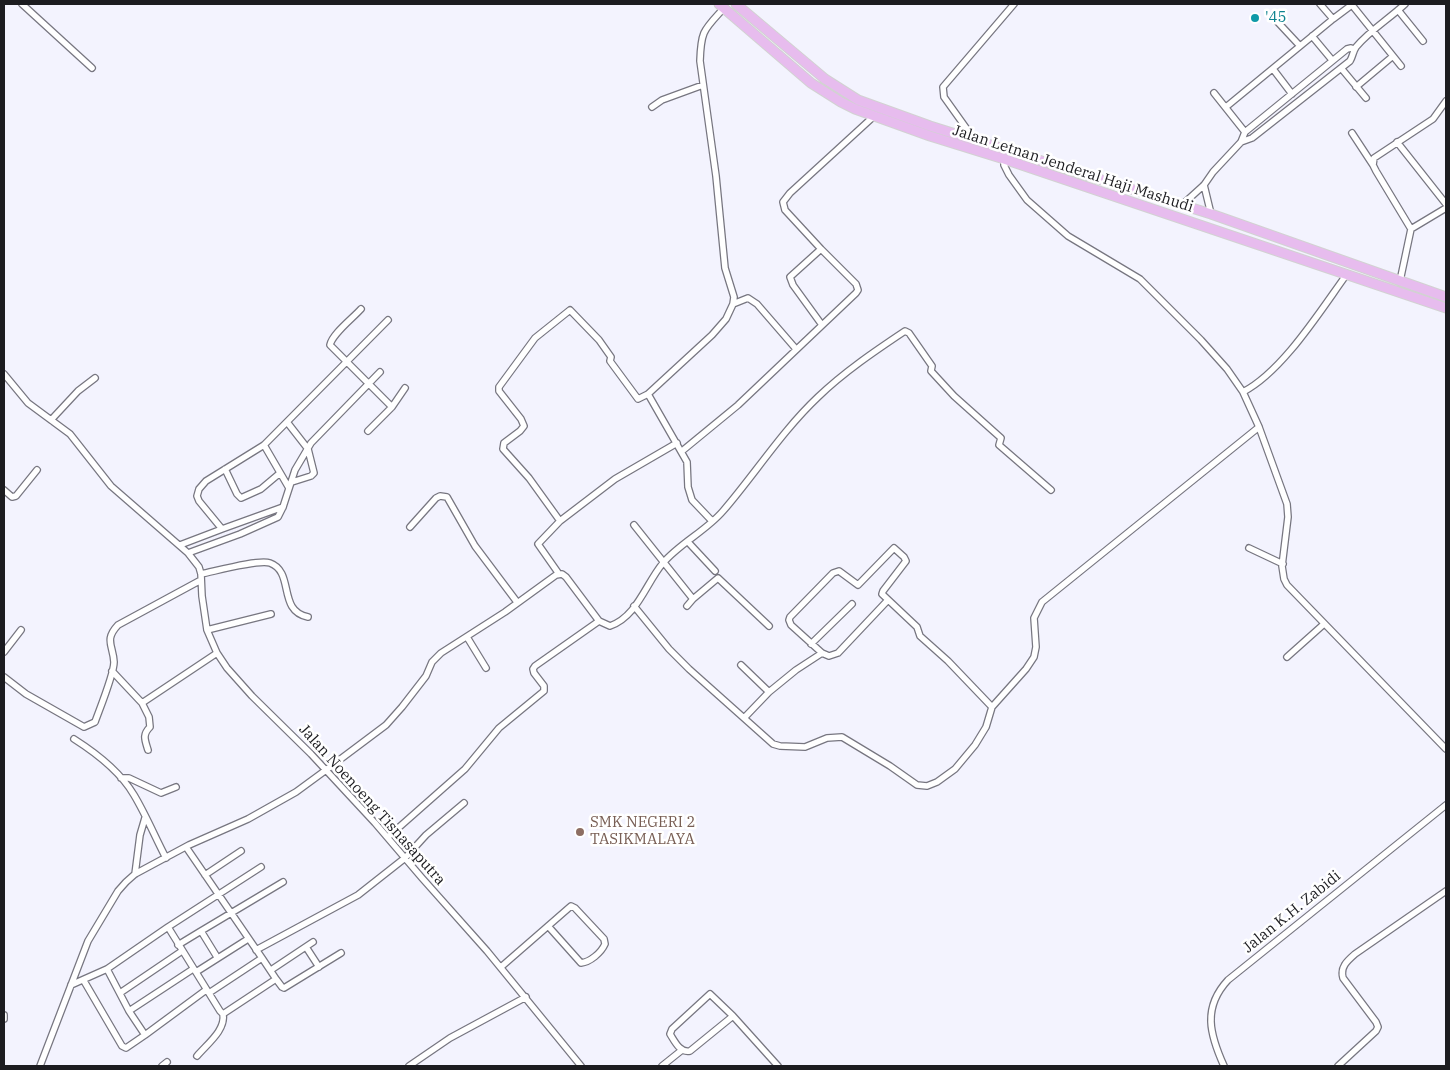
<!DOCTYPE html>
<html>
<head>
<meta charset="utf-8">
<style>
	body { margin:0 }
	#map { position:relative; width:1450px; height:1070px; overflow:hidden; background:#f3f3fe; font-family:"IBM Plex Serif",serif }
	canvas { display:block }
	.frame { position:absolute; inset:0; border:5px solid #1c1c20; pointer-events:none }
</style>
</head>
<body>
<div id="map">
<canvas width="1450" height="1070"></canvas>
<div class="frame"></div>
</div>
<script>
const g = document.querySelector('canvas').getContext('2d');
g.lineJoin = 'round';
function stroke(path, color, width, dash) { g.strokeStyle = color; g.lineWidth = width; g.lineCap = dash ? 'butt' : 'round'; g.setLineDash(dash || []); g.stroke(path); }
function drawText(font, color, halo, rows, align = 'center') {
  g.font = font + ' "IBM Plex Serif",serif'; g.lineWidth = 5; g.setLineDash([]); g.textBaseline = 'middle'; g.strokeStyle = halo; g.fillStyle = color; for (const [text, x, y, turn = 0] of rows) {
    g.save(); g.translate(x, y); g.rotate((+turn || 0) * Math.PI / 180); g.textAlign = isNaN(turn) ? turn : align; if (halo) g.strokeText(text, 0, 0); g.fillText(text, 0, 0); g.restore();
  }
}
const street = new Path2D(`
	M22,4L92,68
	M1320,4L1333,19
	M1352,5L1401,66
	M1398,10L1423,41
	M1273,17L1300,46
	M1312,36L1332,60
	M1341,68L1366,98
	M1273,69L1292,94
	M1356,87L1393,56
	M1214,93L1245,132
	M652,107L662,100L703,85
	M1226,107L1333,19L1353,4
	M1352,133L1373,165
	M974,139L944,97L943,87L1014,4
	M1241,142L1252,138L1350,61C1353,56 1353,51 1356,47C1370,30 1389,19 1405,4
	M1397,142L1446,204
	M1004,159V165L1009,175L1027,200L1068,236L1140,279L1201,340L1227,369L1243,392L1259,427L1287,504L1288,517L1282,566L1284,579L1287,585L1446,749
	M1204,185L1211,214
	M1182,205L1204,185L1213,172L1241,142L1245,132L1347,49L1351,48L1354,49
	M1411,229L1446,208
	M1400,281L1411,229L1376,171L1373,165L1374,158L1433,119L1446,101
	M733,304L748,298L757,304L796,349
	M361,309C353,318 332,334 330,345L392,407L368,431
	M822,325L793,285L790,277L821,249L785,210L783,202L790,193L873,117
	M4,374L28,403L70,434L111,486L188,553L199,567L201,574L202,596L207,630L217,653L227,668L252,696L311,754L375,823L422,878L487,951L581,1066
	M1243,392C1283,371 1320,311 1347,274
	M392,407L405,388
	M51,420L78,391L95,378
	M287,422L308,449L314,473L311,476L292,482
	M264,445L289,488
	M682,451L738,405L856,293L858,290L856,284L821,249
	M225,469L237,494L241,498L261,489L280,473
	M4,490L12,497L16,496L37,470
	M283,507L222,529L199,501L197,496L199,489L206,481L264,445L388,320
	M560,521L615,479L677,443
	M712,521L692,500L688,487L687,462L648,394L712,335L726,319L733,304L734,297L725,268L716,176L700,61C701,30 704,30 724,8
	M634,525L693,599
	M410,527L436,498L440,496L447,497L475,546L517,602
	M688,542L715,571
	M180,545L222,529
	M1249,548L1283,564
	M188,553L240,534L278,517L283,507L295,470L311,443L380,372
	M201,574C216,571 259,559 270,563C295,572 277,611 308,617
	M559,574L538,544L560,521L529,478L503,449L504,443L520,431L524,426L521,419L499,391V387L535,338L570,310L599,340L611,357L610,361L638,399L648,394
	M634,606L669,649L689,669L773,744L780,746L805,747L827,738L842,737L890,766L917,785L927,786L937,782L955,769L975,745L986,727L992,707L1026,669L1034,657L1036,647L1034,618L1042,602L1259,427
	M687,606L693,599L718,578L769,626
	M207,630L271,614
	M467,637L486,668
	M811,644L852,604
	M4,652L21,630
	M822,653L791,625L789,620L790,617L833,573L839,571L858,585L894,548L904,557L906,561L883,591L882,594L917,627L920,636L948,661L992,707
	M1287,657L1324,624
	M741,665L769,692
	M112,671L142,703L217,653
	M4,677L26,694L84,727L95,722C100,708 114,674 114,662C113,645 104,640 118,625L201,580
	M142,703L149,717L150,727C142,735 145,740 148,750
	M745,717L769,692L796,670L822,653L829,656L838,653L888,600
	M74,739C96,753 120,771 134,795C146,815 155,837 166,858
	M121,778H129L161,793L176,787
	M388,837L465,769L499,728L544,691V686L534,673L533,669L535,666L599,621
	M186,847L262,958
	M135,874L140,835L145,818
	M205,875L241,851
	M168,927L261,867
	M178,945L201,931
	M306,947L319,967
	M256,950L358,895L405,858L426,835L464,803
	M217,957L201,931L283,882
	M501,967L571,906L575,908L604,939L605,944C601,953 590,962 581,963L548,926
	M107,969L129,1011L193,969
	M271,970L313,942
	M196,972L248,939
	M276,979L282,987L284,988L341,953
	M84,981L122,1046L126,1048L145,1035L129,1011
	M71,985L107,969L168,927L220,1011L223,1014C226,1030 207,1044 197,1056
	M120,993L182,951
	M209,993L262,958L276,979L223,1014
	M4,1015V1019
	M733,1016L710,994L672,1029L670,1034C675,1042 680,1053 690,1051L733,1016L778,1066
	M145,1035L206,990
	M40,1066L88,941L118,891L126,882L135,874L189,845L248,819L296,792L326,770L386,725L402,707L426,676L432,662L441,653L505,612L556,575L562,574L566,577L599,621L610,626C637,617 646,583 663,563C680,543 706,531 723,511C755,474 782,431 818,397C844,372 875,351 905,331L909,333L932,366L931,371L954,396L1001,438L999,445L1051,490
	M162,1066L167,1062
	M409,1066L450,1038L526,997
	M662,1066L682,1050
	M1224,1066C1210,1035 1202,1008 1228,980L1446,805
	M1338,1066L1376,1031L1378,1027L1376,1022L1343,978C1340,967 1347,961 1355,954L1446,891`);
const primary = new Path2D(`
	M719,4L811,83L841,102L855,109L930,136L1004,159L1446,308
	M736,4L825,79L858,100L930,126L1211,214L1446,297`);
const markers = [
	[1255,18,5,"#0f9aa8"],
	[580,832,5,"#8d6e63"]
];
const cultureNames = [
	["'45",1265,18]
];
const streetNames = [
	["Jalan Letnan Jenderal Haji Mashudi",1073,169,18],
	["Jalan Noenoeng Tisnasaputra",372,805,48],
	["Jalan K.H. Zabidi",1292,912,-39]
];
const educationNames = [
	["SMK NEGERI 2",590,823],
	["TASIKMALAYA",590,840]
];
stroke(street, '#777680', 8);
stroke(primary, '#d2d2d2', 11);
stroke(street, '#fff', 5.5);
stroke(primary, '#e7bcee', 9);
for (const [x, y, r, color] of markers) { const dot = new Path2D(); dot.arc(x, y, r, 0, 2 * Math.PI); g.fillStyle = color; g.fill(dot); stroke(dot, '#fff', 2); }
drawText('15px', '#0d838f', '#fff', cultureNames, 'left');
drawText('15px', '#1c1c20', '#fff', streetNames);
drawText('15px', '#785e54', '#fff', educationNames, 'left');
</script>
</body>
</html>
